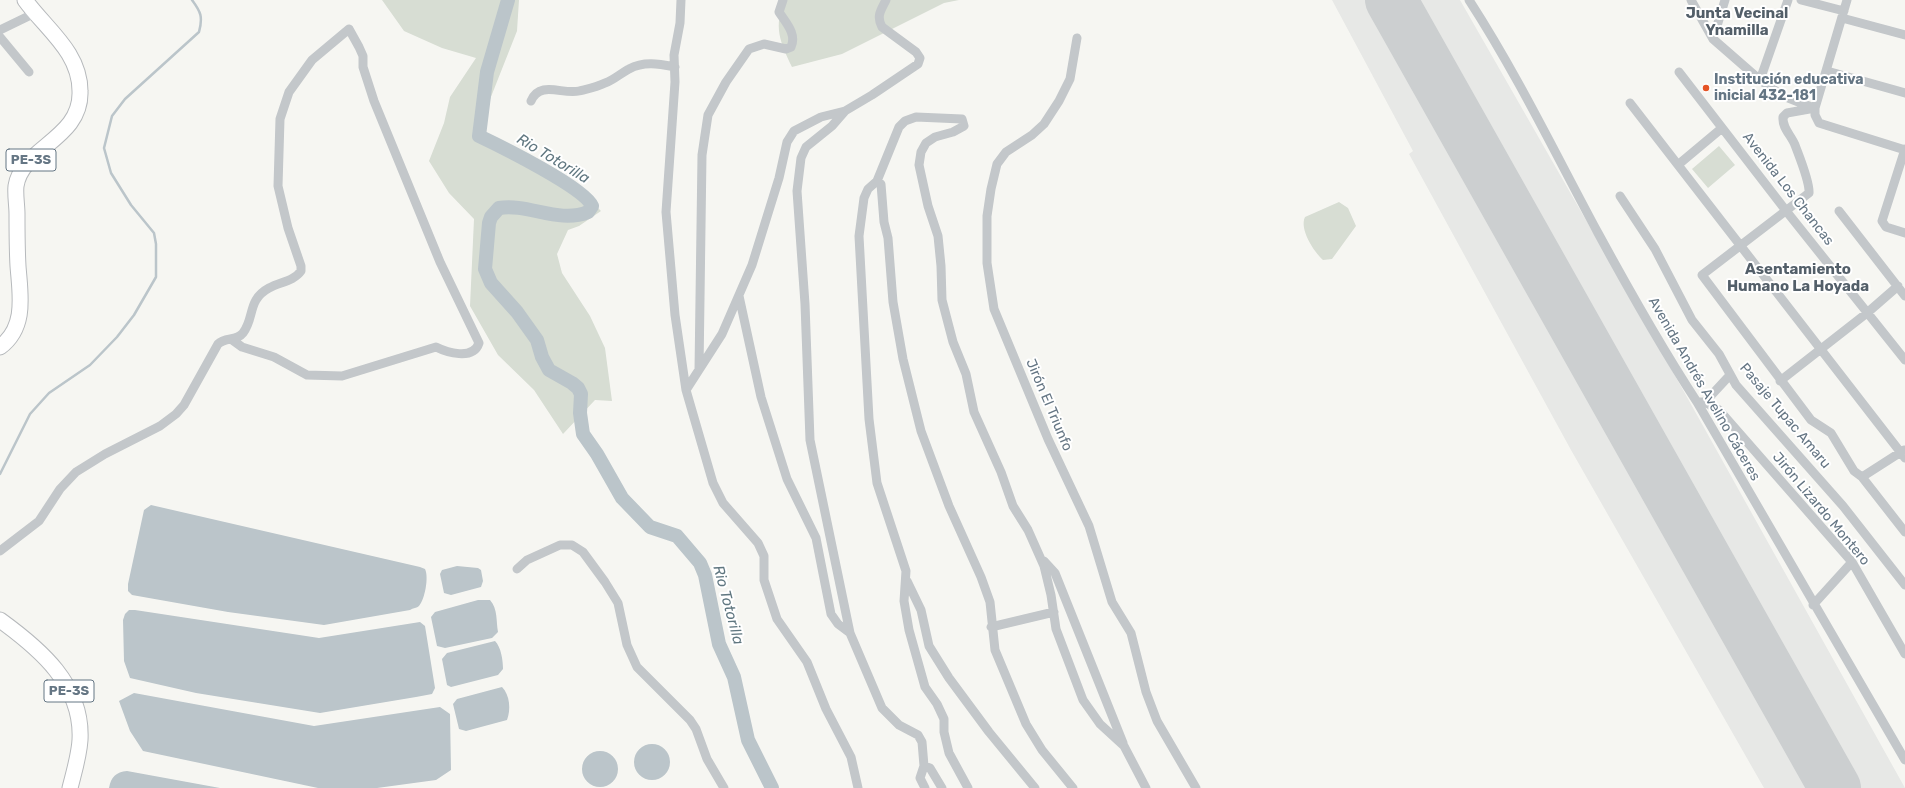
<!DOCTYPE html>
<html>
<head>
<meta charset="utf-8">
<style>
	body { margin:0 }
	canvas { display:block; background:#f6f6f2 }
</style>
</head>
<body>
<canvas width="1905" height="788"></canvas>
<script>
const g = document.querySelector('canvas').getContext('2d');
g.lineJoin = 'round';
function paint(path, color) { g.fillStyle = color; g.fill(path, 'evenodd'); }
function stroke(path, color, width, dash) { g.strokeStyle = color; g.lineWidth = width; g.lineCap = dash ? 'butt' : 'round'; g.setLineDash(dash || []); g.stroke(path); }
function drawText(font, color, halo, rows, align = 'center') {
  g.font = font + ' Rubik,sans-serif'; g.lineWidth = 4; g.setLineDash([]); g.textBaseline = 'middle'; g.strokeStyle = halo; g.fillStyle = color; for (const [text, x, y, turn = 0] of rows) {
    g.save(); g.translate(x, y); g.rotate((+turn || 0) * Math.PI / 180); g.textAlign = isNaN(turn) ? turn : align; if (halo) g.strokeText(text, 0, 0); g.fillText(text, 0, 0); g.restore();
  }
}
const built = new Path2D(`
	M1332,0H1460L1678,381L1905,788H1764L1571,450L1409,154L1413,151Z`);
const green = new Path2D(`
	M382,0H519L517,31L483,117V135C506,158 521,152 546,165C567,175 585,195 601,211L579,226L568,230L557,254L562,273L590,316L605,348L612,401L595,400L563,434L534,390L498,355L470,306L474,219L449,193L429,161L444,123L450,97L476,58L442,48L404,31Z
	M785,0H959L944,3L842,54L792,67C780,42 773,26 785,0Z
	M1719,146L1735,165L1708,188L1692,169Z
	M1339,202L1348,208L1356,226L1332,259L1323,260C1314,252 1299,229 1305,217Z`);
const water = new Path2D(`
	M151,505L420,567L425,569C429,577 425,599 419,606C417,608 413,608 410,610L324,625L228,612L132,595L128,591V584L144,510Z
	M457,566L478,568L481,570L483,581L481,587L451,595L444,593L440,574L442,570Z
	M478,600H490C498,609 496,621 498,632L492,638L445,648L437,646L431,617L435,612Z
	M129,610H135L319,638L420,622L425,626L435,688L432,694L416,697L320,713L196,693L130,678L124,661L123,620L125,614Z
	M495,641C501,647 503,660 503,669L498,675L451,687L447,685L442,659L447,653Z
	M502,687C510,695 511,710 507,720L466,731L459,729L453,704L457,699Z
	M134,693L314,726L440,707L450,714L451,770L436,780L377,788H318L143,751L130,731L119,701Z
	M634 762a18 18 0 1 1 36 0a18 18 0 1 1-36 0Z
	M582 769a18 18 0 1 1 36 0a18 18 0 1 1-36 0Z
	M127,771L220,788H109C111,777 116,772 127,771Z`);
const stream = new Path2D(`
	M0,474L30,414L49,393L90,365L117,337L134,315L156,277V244L154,233L131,205L111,173L104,148L112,116L125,99L199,32C203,17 201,12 192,0`);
const river = new Path2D(`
	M508,0L487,72L479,136C500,146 585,188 592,206L588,212C559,224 528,203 499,208L491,217L489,223L485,269L491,283L517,312L537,340L542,357L549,370L572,383L578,388L581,394L580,413L583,434L597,454L622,498L650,527L677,536L700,563L705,575L719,644L734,677L748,740L772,788`);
const runway = new Path2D(`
	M1391,0L1835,788`);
const minor = new Path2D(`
	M681,0L680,23L674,55L675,82L666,212L675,315L686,390L713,483L723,503L758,543L764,556V580L777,619L807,662L826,709L851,757L858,788
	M1469,0C1517,74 1556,155 1598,233C1629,290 1661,347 1697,402L1905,760
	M1691,0L1713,39L1760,80L1783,96L1814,108
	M1801,0L1844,11
	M1847,0L1815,108V115L1819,123L1905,150
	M1842,18L1905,35
	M0,30L35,13
	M0,37L29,72
	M1077,38L1070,79L1059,101L1044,124L1032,135L1006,152L997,164L991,189L987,216V263L994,309L1048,439L1089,526L1112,602L1131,633L1146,692L1157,721L1196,788
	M1713,39L1725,0
	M1827,71L1905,93
	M1679,72L1787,212L1905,360
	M1760,80L1788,0
	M531,101C540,80 563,95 579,91C587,89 597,87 605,83C614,80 621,73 629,69C644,61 659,64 675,67
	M1630,103L1905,458
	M1815,108L1787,113L1783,117C1782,128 1791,135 1795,145C1799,156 1810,182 1809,193L1702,275L1811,420L1831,433L1854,471L1862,477
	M845,111L832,126L806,147L801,158L797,191L805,304L810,440L850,633L882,708L899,725L918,735L922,742L924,766L930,768L942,788
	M1905,149L1882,221L1886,227L1905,233
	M1679,164L1722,128
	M877,181L899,127L905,121L916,117L962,119L964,126L953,132L935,137L926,143L921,152L919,165L928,206L938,236L941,266L942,300L953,342L966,374L974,412L1001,472L1013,506L1028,530L1044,566L1051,595L1056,629L1083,700L1100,724L1124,746L1146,788
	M1620,196L1655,249L1692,320L1719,354L1736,385L1843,506L1905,585
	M1839,211L1905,296
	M739,296L761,397L787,479L816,538L831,614L838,624L850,633
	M699,370L702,155L708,115L726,82L749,49L764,44L786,49L791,47C797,34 786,23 779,12L783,0
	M1780,381L1867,313L1898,286
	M686,390L722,334L752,265L779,178L787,142L794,131L821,117L845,111L872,95L918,64L920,58L916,52L882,27C876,16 881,10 886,0
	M1697,402H1705L1719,410L1852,562L1905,654
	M1705,402L1730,375
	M1904,450L1862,477L1905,532
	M0,551L39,521L60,489L76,472L105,454L160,426L176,414L184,405L218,344C225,337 237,341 243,333C255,317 247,300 269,288C280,282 294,281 301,271V266L288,228L278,186L280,119L289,92L312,60L349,29L359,47L363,56V67L374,101L440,262L479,343C473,361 446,352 436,347L342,376L307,375L274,357L242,347L231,339
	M1044,561L1055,573L1123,743
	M517,569L527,560L560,545H572L583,552L605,582L618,603L627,645L637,667L690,720L696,729L707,759L724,788
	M907,581L921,610L929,646L949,678L989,732L1035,788
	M1813,605L1852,562
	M991,627L1054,612
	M924,766L920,778L925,788
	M968,788L949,753L944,732V719L937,704L925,687L909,630L904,601L906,571L877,483L869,419L859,236L864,198L868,189L877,181L881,184L884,222L888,238L893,302L903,359L921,431L949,506L981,577L990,602L995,650L1026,724L1042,750L1073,788`);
const trunk = new Path2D(`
	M0,347C27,327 20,294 18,266C17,248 17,231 17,214C17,205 15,195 16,186C22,147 82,139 80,91C80,52 46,29 25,0
	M0,620C40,649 83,685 80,740C79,756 74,772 70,788`);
const markers = [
	[1706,88,4,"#e55324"]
];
const shields = [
	[31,160,50],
	[69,691,50]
];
const shieldNames = [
	["PE-3S",31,160],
	["PE-3S",69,691]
];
const poiNames = [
	["Institución educativa",1714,80],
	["inicial 432-181",1714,96]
];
const streetNames = [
	["Avenida Los Chancas",1788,189,52],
	["Avenida Andrés Avelino Cáceres",1704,389,60],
	["Jirón El Triunfo",1049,405,67],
	["Pasaje Tupac Amaru",1785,416,50],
	["Jirón Lizardo Montero",1821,509,50]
];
const neighbourhoodNames = [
	["Junta Vecinal",1737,14],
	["Ynamilla",1737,31],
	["Asentamiento",1798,270],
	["Humano La Hoyada",1798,287]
];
const waterNames = [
	["Rio Totorilla",553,159,31],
	["Rio Totorilla",728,605,75]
];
paint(built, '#e7e8e6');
paint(green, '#d7ddd3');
paint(water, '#bbc5ca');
stroke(stream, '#bbc5ca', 2.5);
stroke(river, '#bbc5ca', 14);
stroke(runway, '#cccfd0', 52);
stroke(trunk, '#b6b9bc', 17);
stroke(minor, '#c3c7ca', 9);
stroke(trunk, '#fff', 15);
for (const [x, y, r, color] of markers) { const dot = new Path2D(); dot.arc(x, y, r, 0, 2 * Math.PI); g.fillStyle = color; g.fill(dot); stroke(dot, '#fff', 1.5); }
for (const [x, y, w] of shields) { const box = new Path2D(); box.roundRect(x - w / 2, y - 11, w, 22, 3); g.fillStyle = '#fff'; g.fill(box); stroke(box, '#657684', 1); }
drawText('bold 13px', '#657684', null, shieldNames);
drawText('bold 14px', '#657684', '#fff', poiNames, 'left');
drawText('14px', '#657684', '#fff', streetNames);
drawText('bold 15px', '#535f69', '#fff', neighbourhoodNames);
drawText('italic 15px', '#607780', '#fff', waterNames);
</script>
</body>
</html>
